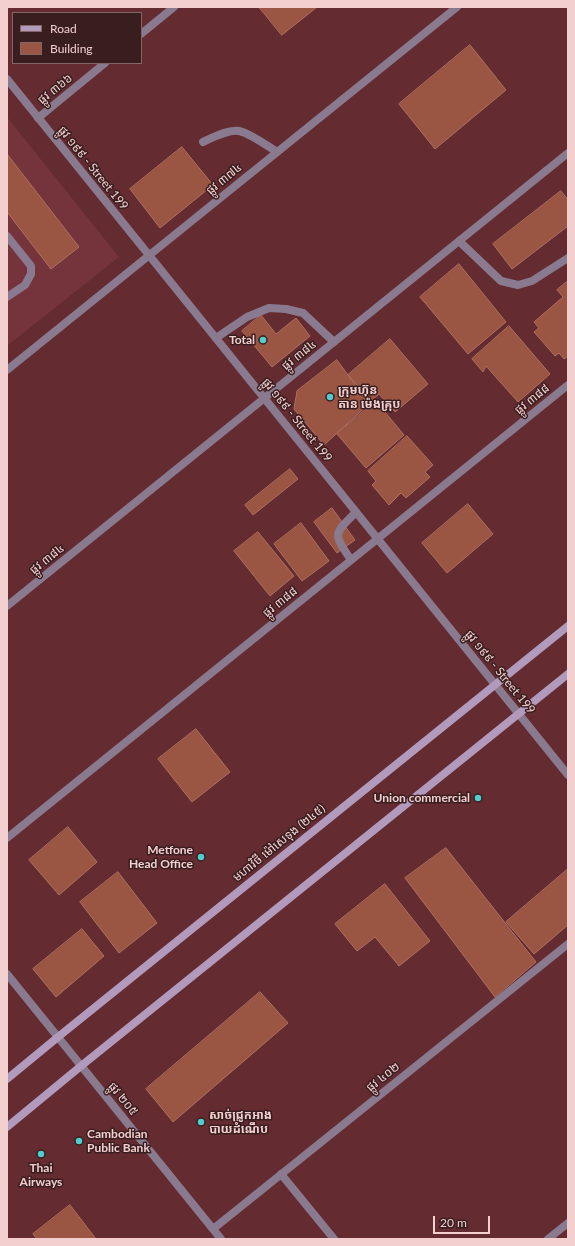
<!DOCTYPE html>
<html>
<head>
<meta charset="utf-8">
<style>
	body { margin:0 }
	#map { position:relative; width:575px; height:1246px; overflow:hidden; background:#642b31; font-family:Lato,sans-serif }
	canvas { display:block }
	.frame { position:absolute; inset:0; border:8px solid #f4cfd0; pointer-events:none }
	.legend { position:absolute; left:12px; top:12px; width:130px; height:52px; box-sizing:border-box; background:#381e1f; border:1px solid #836566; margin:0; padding:5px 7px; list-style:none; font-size:12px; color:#f4cfd0 }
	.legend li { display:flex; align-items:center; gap:8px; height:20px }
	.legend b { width:20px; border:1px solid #836566 }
	.scale { position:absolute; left:433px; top:1216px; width:57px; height:18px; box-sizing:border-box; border:2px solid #f4cfd0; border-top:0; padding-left:5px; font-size:12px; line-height:14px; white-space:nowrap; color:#f4cfd0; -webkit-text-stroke:3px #381e1f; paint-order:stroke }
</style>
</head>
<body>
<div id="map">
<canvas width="575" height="1246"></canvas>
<div class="frame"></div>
<ul class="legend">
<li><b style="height:5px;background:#b29abd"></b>Road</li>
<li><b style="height:11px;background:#9a5543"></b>Building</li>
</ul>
<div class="scale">20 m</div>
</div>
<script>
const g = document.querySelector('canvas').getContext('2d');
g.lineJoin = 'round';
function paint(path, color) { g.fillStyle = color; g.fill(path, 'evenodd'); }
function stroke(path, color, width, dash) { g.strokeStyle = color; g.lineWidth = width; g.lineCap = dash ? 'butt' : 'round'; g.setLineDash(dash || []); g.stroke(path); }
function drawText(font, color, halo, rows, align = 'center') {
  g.font = font + ' Lato,"Noto Sans Khmer",sans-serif'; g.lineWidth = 3; g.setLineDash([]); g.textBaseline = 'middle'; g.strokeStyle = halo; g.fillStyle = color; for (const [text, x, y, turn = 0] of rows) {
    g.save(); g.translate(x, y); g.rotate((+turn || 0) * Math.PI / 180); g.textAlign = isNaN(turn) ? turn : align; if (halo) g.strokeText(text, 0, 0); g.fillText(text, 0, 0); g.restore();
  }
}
const built = new Path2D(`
	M7,117L119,257L7,346Z`);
const building = new Path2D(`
	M259,7H317L282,35Z
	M470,45L506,90L435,149L399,104Z
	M182,147L213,185L160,228L130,189Z
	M7,154L79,247L51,269L7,212Z
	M561,191L568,200V226L512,269L493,244Z
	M459,264L506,322L468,354L420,297Z
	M568,281V356L564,359L559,353L555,356L534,332L539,328L534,322L563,297L557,290Z
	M261,315L276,334L296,318L310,336L272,367L242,331Z
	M509,326L550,374L518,402L486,366L483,372L472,359Z
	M390,339L428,384L395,412L379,394L371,401L348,375Z
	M337,360L369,404L324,445L294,409L297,391Z
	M376,401L404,435L366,468L337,434Z
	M407,436L433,465L425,472L430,477L406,498L401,493L389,505L372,485L376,481L368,471Z
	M290,469L298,479L253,515L245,505Z
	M468,504L493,534L447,573L422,543Z
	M332,508L355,540L337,553L314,522Z
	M301,523L329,561L302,581L274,544Z
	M258,532L294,576L270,596L234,551Z
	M196,729L230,772L192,802L158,759Z
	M68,827L97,862L59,895L29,860Z
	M446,848L536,962L495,997L405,878Z
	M568,869V925L534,954L506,922Z
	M118,872L157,923L119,953L80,902Z
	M385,884L430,941L399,966L375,937L357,951L335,924Z
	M82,929L104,956L56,997L33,969Z
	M260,992L288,1023L173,1122L146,1089Z
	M70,1205L96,1239H37L33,1234Z`);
const service = new Path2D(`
	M203,142C212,138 228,129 239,131C249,133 268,146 277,152
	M7,236L31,266V274L25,285L7,297
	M459,241L501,281L518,285L532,281L568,258
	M216,338L247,317L269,308L286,309L303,313L334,342
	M351,560C333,533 333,535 356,512
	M281,1174L334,1239`);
const minor = new Path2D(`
	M141,34L174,7
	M38,118L105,63
	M7,370L457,7
	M7,606L568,153
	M7,838L568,385
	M7,974L221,1239
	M213,1229L568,944
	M548,1239L568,1223`);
const tertiary = new Path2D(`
	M7,79L568,775`);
const secondary = new Path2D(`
	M7,1079L58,1037L568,626
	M7,1127L81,1066L568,674`);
const markers = [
	[263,340,4,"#52cdcd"],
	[330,397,4,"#52cdcd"],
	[478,798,4,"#52cdcd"],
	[201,857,4,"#52cdcd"],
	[201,1122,4,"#52cdcd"],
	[79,1141,4,"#52cdcd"],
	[41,1154,4,"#52cdcd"]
];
const streetNames = [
	["ផ្លូវ ៣៦៦",55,89,-39],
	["ផ្លូវ ១៩៩ - Street 199",93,168,51],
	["ផ្លូវ ៣៧៤",224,179,-39],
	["ផ្លូវ ៣៨៤",299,355,-39],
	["ផ្លូវ ៣៨៨",532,399,-39],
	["ផ្លូវ ១៩៩ - Street 199",297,420,51],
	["ផ្លូវ ៣៨៤",47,559,-39],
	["ផ្លូវ ៣៨៨",280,602,-39],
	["ផ្លូវ ១៩៩ - Street 199",500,672,51],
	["មហាវិថី ម៉ៅសេទុង (២៤៥)",279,843,-39],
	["ផ្លូវ ៤០២",383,1077,-39],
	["ផ្លូវ ២០៥",123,1099,51]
];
const poiNames = [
	["Total",255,340],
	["ក្រុមហ៊ុន",338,390,"left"],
	["តាន ម៉េងគ្រុប",338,404,"left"],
	["Union commercial",470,798],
	["Metfone",193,850],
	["Head Office",193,864],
	["សាច់ជ្រូកអាង",209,1115,"left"],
	["បាយដំណើប",209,1129,"left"],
	["Cambodian",87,1134,"left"],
	["Public Bank",87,1148,"left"],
	["Thai",41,1168,"center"],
	["Airways",41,1182,"center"]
];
paint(built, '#75343b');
paint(building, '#9a5543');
stroke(building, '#ae7060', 1);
stroke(service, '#897a90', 8);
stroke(minor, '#897a90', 8);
stroke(tertiary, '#897a90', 8);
stroke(secondary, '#b29abd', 8);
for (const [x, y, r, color] of markers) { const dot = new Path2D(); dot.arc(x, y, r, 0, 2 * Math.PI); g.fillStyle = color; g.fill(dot); stroke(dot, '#381e1f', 1.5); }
drawText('12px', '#f4cfd0', '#381e1f', streetNames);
drawText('bold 12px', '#f4cfd0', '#381e1f', poiNames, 'right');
</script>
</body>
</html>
